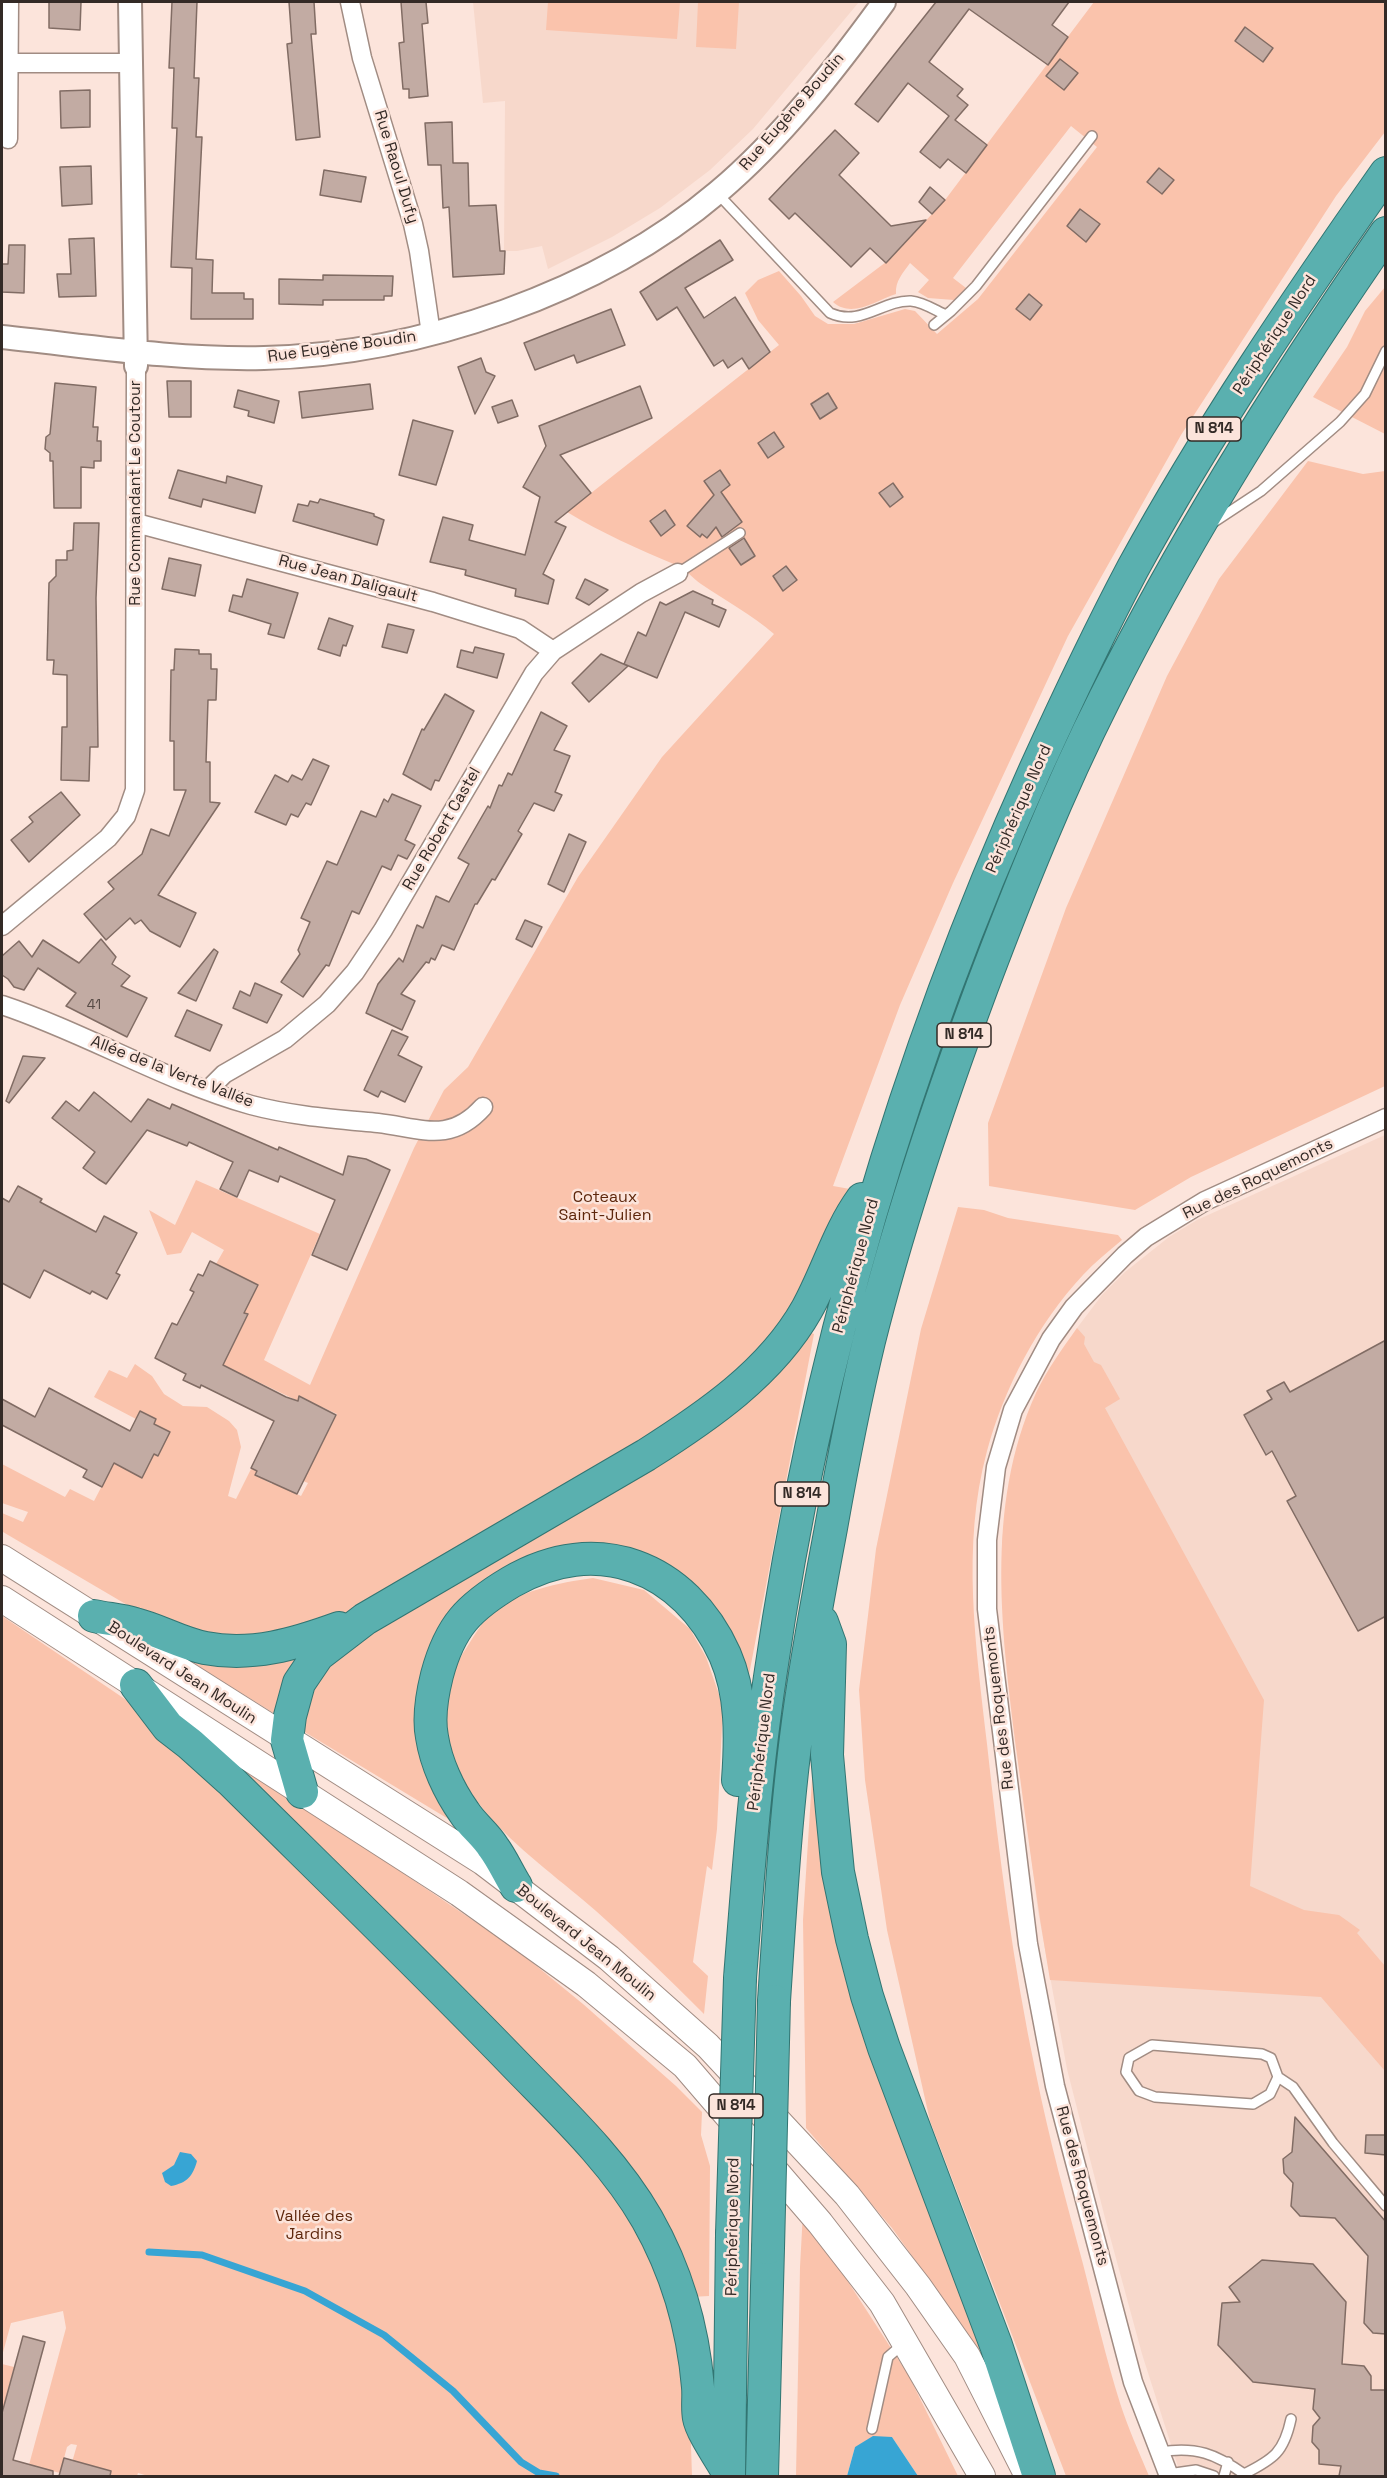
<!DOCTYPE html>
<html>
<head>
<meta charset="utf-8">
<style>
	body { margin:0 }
	#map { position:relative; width:1387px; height:2478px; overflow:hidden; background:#fce4db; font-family:"Space Grotesk",sans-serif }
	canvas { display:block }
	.frame { position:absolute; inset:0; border:3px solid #332a26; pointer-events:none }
</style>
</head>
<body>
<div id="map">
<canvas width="1387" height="2478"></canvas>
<div class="frame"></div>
</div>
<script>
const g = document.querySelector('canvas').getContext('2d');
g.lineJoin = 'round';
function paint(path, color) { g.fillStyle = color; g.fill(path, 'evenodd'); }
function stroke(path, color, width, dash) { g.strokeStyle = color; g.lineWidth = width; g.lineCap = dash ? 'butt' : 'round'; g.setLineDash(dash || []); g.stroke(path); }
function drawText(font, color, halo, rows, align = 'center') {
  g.font = font + ' "Space Grotesk",sans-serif'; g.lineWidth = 5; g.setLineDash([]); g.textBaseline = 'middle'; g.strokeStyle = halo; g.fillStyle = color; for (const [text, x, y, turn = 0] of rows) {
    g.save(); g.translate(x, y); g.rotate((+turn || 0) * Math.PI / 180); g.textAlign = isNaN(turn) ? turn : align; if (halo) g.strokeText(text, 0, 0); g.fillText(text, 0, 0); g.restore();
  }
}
const built = new Path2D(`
	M473,2H859L753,129L710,170L660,208L612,237L548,269L542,246L517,251H504L505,101L483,103Z
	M1385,1135V2476H1181L1142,2354L1105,2218L1067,2069L1038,1911L1004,1641L1002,1540L1010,1479L1020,1436L1037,1391L1077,1328L1102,1295L1125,1272L1169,1237L1197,1220Z`);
const green = new Path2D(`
	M548,2H680L677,39L546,30Z
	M698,2H739L736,49L696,47Z
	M1094,2H1385V132L1336,196L1181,435L1068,636L953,883L900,1005L833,1186L850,1189L815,1271L796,1302L771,1335L718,1388L684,1416L349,1613L323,1624L242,1639L163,1626L3,1532L2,1513L23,1522L28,1512L2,1503V1464L65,1497L70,1489L94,1501L116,1459L118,1465L142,1477L154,1454L158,1456L169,1432L154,1424L156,1419L141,1411L136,1419L94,1397L109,1370L127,1378L135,1364L152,1376L164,1394L183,1406L207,1407L229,1421L237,1430L241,1447L228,1496L236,1499L251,1469L257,1471L255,1475L272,1484L275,1479L287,1489L301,1496L308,1483L303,1481L337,1414L322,1407L320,1412L317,1405L300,1396L298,1401L223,1365L248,1315L244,1313L258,1285L216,1264L224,1250L192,1232L181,1253L167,1255L149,1210L175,1225L196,1180L320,1234L264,1360L310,1385L414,1148L444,1090L468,1067L578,877L662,757L774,634C752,615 726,601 701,584C693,579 685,568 676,565C638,549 602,533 567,512L779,345L758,320L745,293L758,280L779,271L801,296L815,316L828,324H854L905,309L915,311L937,334L978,299L1097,147L1071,126L953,278L966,288L954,300L928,298L918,292L929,280L910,263C903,273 895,281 896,294C877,300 852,319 833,302L890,259L945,200Z
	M1385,287V434L1313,397L1347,347L1365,311Z
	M1308,461L1363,474L1385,471V1086L1191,1177L1135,1210L989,1186L988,1123L1066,908L1167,676L1219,579Z
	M958,1207L984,1210L1008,1218L1118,1235L1122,1240C1109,1251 1095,1262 1083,1275C1038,1323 1004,1388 987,1451C961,1546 976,1648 987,1744C999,1854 1013,1965 1036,2074C1049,2138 1066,2201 1083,2264C1095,2311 1106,2358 1120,2403C1128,2428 1139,2452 1149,2476H1066L930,2121L887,1930L865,1780L859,1690L876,1549L921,1329Z
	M1077,1328L1085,1337L1084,1344L1094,1362L1101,1365L1120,1399L1105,1408L1264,1700L1250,1886L1304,1910L1339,1915L1360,1930L1357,1933L1385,1966V2071L1321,1997L1050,1980C1037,1905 1027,1830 1017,1755C1002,1636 984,1507 1036,1393C1047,1370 1062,1349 1077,1328Z
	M809,1332L814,1334L748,1680L636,1551L481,1583L420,1703L460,1826L298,1728L302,1700L339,1651Z
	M593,1578L644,1590L690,1629L706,1657L723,1706L717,1829L712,1870L707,1866L693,1962L708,1976L704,2014C669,1979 633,1944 596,1911C534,1856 431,1794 449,1697C452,1679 456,1662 467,1647C474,1636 482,1622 491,1614C518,1590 559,1583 593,1578Z
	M2,1616L153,1718L449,2008L616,2191L675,2304L689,2386L692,2476H148L138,2473L137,2476H68L77,2445L71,2444L67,2447L60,2473L37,2467L35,2476H26L66,2328L63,2311L11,2323L2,2356Z
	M320,1643L280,1717L180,1655Z
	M813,1763L822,1830L1014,2423L958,2320L892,2228L806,2128L803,1920Z
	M238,1767L388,1863L517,1950L583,2004L676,2086L702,2112L701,2135L710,2166L709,2296L691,2297L686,2270Z
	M803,2212L909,2376L958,2476H918L892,2437L855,2447L847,2476H796L800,2267Z
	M2,2364L14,2367L5,2401L7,2418L2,2417Z`);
const water = new Path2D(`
	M180,2152L191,2154L197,2161C193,2176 187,2183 171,2186L165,2182L162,2173L174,2165Z
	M873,2436L892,2437L918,2476H847L855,2447Z`);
const stream = new Path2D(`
	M149,2252L202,2255L305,2291L384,2335L453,2391L521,2462L539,2473L556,2476`);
const building = new Path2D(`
	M49,2H81L80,30L49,28Z
	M172,2H197L194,78H199L196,137H202L196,259L213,260L212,293H244V299H253V319H191L192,268L171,267L177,128H172L174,68H169Z
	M289,2H314L316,34H311L320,137L296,140L287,44L292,43Z
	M401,2H426L428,23L422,24L428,96L409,98V89H403L399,43L404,42Z
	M936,2H1069L1052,25L1068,37L1048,65L969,9L929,62L963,89L957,96L968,105L955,120L987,145L966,173L948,159L940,168L920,152L949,116L908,83L878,122L855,104Z
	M1245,27L1273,48L1263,62L1235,41Z
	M1060,59L1078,73L1064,90L1046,76Z
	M90,90V127L61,128L60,91Z
	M452,122L453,163H468L469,206L496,205L500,251H505L504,274L453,277L449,207L443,208L441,165H428L425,123Z
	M835,130L859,153L839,175L891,226L926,220L886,263L870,248L851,267L795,213L789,219L769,199Z
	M91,166L92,204L62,206L60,167Z
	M1159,168L1174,180L1162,194L1147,182Z
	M324,170L366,177L361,202L320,195Z
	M930,187L945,200L932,214L919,202Z
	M1080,209L1100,224L1086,242L1067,226Z
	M94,238L96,296L59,297L57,274H71L69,239Z
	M720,240L733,260L685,288L704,318L735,297L770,352L749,369L742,358L728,368L723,360L714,366L677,307L657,320L640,292Z
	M9,245H25L24,293L2,292V264H8Z
	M323,275L393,276L392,296H384V300H323V305L279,304V279L323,280Z
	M1029,294L1042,305L1030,320L1016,309Z
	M611,309L625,345L577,363L574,355L535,370L524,343Z
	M481,358L486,372L495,376L475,414L458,367Z
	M167,381H191V417H169Z
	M55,383L96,387L93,427H98L97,441H101V461H94V468L81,467V508H54L53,461H50V453L45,449L46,437L50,434Z
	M370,384L373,409L302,418L299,392Z
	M640,386L652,418L560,455L591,493L555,522L566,527L543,574L554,580L548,604L515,596L516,589L465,575L466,570L430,562L443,517L473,525L469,540L525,555L540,497L523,487L546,446L539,426Z
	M238,390L279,401L274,423L248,416L249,411L234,407Z
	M828,393L837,408L820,419L811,404Z
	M512,400L518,416L498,423L492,407Z
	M413,420L453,431L436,485L399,475Z
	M774,432L784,447L768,458L758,443Z
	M178,470L226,483L227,476L262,486L255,513L203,499L201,507L169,498Z
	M720,470L730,485L721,492L742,522L722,537L716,527L707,538L702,534L700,537L687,526L714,495L704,481Z
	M893,483L903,497L890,507L879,493Z
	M320,499L374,514V516L384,520L377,545L293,521L298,504L308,506L310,501L318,503Z
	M665,510L675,525L661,536L650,521Z
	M74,523H99L96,598L98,747H90L89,781L61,780L62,727H67V675L53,674L54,660H47L49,583L56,576V560H67V551L73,550Z
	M744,538L755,556L741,565L729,548Z
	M169,558L201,565L195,596L162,589Z
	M786,566L797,580L783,591L773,576Z
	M247,579L298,593L284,638L268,634L271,624L229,611L233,595L242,597Z
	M585,579L608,590L589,605L576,598Z
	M693,591L713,600L712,604L726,610L719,627L685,612L657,678L624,664L638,632L646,636L660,602L666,605Z
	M329,618L353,626L346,646L343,645L340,656L318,649Z
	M388,624L414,630L407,653L382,647Z
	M475,647L504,654L497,678L457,667L461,650L473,653Z
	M175,649L199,650V654H211V669H217L216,700H208L206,762H210V802L220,803L158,895L196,913L180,947L150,931L141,920L135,924L130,918L106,940L84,914L114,889L108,882L142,854L151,829L169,836L186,790H174V741H170L171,670H174Z
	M601,654L628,666L589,702L572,683Z
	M445,694L474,711L439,781L435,780L431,790L403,774L422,729L424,730Z
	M541,712L567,726L554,750L570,756L555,792L562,795L554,811L534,803L518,831L522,834L495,880L492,879L477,904H475L454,950L442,945L435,960L431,958L429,963L426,962L401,994L415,1001L402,1030L366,1013L378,984L399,958L403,962L417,925L423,928L436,896L449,902L469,864L458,858L488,806L490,808L499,785L502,786L508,773L512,775Z
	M313,759L329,766L311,805L306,803L298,817L291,814L286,825L255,812L275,775L288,782L292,775L302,780Z
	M61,792L80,815L29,862L11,840L33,822L29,817Z
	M392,794L421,806L405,840L415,845L407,859L398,855L391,870L382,866L359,914L352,911L329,966L326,965L303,997L281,982L300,954L298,950L310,922L301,918L327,861L337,865L361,811L376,817L384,799L388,802Z
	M569,834L586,842L564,892L548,884Z
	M525,920L542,927L532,947L516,939Z
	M101,939L116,957L112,964L130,976L121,986L147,998L127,1037L66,1006L76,993L38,968L24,990L14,987L8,979L2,975V956L19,941L32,957L43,940L79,963Z
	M214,949L218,952L196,1001L178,993Z
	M255,983L282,995L267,1023L233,1008L240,991L250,996Z
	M187,1010L222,1025L210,1051L175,1036Z
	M392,1030L408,1037L398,1055L422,1067L405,1102L381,1091L378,1097L364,1090Z
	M23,1056L45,1058L9,1103L6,1101Z
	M94,1092L131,1122L148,1099L170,1109L172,1104L278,1150L279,1147L343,1175L348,1156L366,1159L390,1170L347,1270L312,1255L335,1200L280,1176L278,1182L249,1170L237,1197L220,1189L233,1162L189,1142L187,1146L147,1130L106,1184L98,1179L83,1168L95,1152L52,1118L66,1101L79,1111Z
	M18,1186L42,1199L40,1202L96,1232L104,1216L137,1233L116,1273L120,1275L107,1299L92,1291L90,1294L44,1270L30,1298L2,1283V1198L9,1202Z
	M210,1261L258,1285L244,1313L248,1314L223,1365L286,1397L298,1401L299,1396L336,1415L297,1494L255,1475L257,1471L251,1468L274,1421L201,1385L200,1388L183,1380L186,1374L155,1358L172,1323L177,1325L194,1292L190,1290L198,1274L203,1276Z
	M1386,1340V1616L1358,1631L1287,1501L1296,1496L1272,1451L1266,1455L1244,1415L1272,1399L1267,1391L1284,1382L1290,1392Z
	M49,1388L130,1431L140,1411L156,1419L154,1424L170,1432L158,1456L154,1454L142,1478L114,1463L102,1487L83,1477L87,1470L2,1425V1399L35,1417Z
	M1295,2117L1386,2222V2334L1373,2333L1364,2323L1368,2256L1335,2218L1300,2216L1291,2206L1293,2183L1284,2173L1283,2159L1292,2152Z
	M1366,2135H1386V2155L1365,2153Z
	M1262,2260L1313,2264L1346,2302L1342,2364L1364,2366L1371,2376V2390H1386V2476H1339L1341,2466L1319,2464V2450L1312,2442L1313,2426L1320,2418L1313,2409L1315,2389L1253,2382L1218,2345L1222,2303L1240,2302L1229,2287Z
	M23,2336L45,2342L13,2460L53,2471V2476H2V2413Z
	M64,2458L111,2471L110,2476H59Z`);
const service = new Path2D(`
	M717,193L830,313C861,327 882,300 911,301C923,302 935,310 946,315
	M934,325L951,311L976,286L1092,136
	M1214,522L1261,491L1340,422L1365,394L1386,351
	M678,573L740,533
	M1278,2077L1270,2094L1253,2104L1155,2097L1139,2091L1126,2072L1129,2058L1152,2045L1262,2054L1271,2058L1278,2077L1293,2087L1333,2143L1386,2206
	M872,2429L888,2357L903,2344
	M1160,2452C1196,2446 1216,2454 1244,2474C1274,2459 1284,2452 1291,2419
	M1168,2474L1196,2470L1214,2476
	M1224,2476L1228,2462`);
const minor = new Path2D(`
	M350,2L362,58L413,224L419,251L431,334
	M9,63H130
	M8,139L9,2
	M136,523L433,602L520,629L553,651
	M2,926L108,838L126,816L135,790L136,366
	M2,1005C86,1033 165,1081 251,1105C292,1116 336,1119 378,1123C421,1128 450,1144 483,1107
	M208,1090L224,1074L285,1039L327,1004L355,972L383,930L534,673L553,651L641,593L678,573
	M1169,2476L1133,2382L1055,2086L1028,1944L987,1609V1540L996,1467L1013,1410L1051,1339L1074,1307L1125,1255L1146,1237L1205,1201L1386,1118`);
const tertiary = new Path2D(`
	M130,2L136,366
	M2,337C88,346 176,360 264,358C419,354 599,293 718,192C781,139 836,68 884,2`);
const secondary = new Path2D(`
	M2,1558L483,1862L609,1958L708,2046L847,2195L918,2286L967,2356L1028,2476
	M2,1599L459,1893L586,1984L685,2066L820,2223L882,2303L982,2476`);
const trunk = new Path2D(`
	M94,1616C108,1619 122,1620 135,1624C159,1630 180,1643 205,1648C252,1657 295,1644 339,1628
	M822,1622L830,1644L827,1755L832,1811L838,1872L852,1939L867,1996L884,2048L996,2345L1039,2476
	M136,1685L168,1727L190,1744L230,1780C323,1872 418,1964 509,2058C557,2108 612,2158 647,2219C676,2270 693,2328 698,2387C699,2397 697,2408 699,2418C701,2431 722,2461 729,2474
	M302,1792L287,1740L290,1716L299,1683L318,1655L365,1619L646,1455C706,1417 771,1373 807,1309C827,1273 838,1232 862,1199
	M516,1886C508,1873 502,1859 493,1847C485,1834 472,1825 464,1812C449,1791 436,1763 432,1737C428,1717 432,1695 437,1675C450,1626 469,1607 511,1582C596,1532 685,1566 725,1655C742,1694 741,1738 738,1780
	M740,1978C748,1877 755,1776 770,1677C815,1364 905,1058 1035,770C1066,702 1098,634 1133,568C1208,431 1296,301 1386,173
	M774,2001C781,1896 787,1791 803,1687C811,1634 821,1581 831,1528C842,1466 854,1403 869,1341C899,1221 939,1103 982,987C1019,889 1058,791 1105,698C1186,536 1283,382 1386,233
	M729,2473L732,2234
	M762,2476L768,2248`);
const trunkBridge = new Path2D(`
	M732,2234L740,1978
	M768,2248L774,2001`);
const numberNames = [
	["41",94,1005]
];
const shields = [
	[1214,429,54],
	[964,1035,54],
	[802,1494,54],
	[736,2106,54]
];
const shieldNames = [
	["N 814",1214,429],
	["N 814",964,1035],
	["N 814",802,1494],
	["N 814",736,2106]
];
const streetNames = [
	["Rue Eugène Boudin",792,112,-49],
	["Rue Raoul Dufy",396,167,73],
	["Périphérique Nord",1275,335,-57],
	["Rue Eugène Boudin",342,347,-8],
	["Rue Commandant Le Coutour",136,493,-90],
	["Rue Jean Daligault",348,579,15],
	["Périphérique Nord",1019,809,-66],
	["Rue Robert Castel",442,829,-60],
	["Allée de la Verte Vallée",172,1072,21],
	["Rue des Roquemonts",1258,1179,-26],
	["Périphérique Nord",856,1266,-75],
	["Boulevard Jean Moulin",182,1673,33],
	["Rue des Roquemonts",999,1708,-97],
	["Périphérique Nord",762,1742,-83],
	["Boulevard Jean Moulin",586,1943,39],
	["Rue des Roquemonts",1082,2186,75],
	["Périphérique Nord",733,2227,-89]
];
const parkNames = [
	["Coteaux",605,1198],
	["Saint-Julien",605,1216],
	["Vallée des",314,2217],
	["Jardins",314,2235]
];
paint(built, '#f7d8cb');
paint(green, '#fac3ac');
paint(water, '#37a5d4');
stroke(stream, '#37a5d4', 7);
paint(building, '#c2aba3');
stroke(building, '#816c64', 1.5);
stroke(service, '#a18c83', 12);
stroke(minor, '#a18c83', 21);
stroke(tertiary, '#a18c83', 26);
stroke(secondary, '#a18c83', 28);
stroke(trunk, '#327572', 34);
stroke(service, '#fff', 9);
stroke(minor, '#fff', 18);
stroke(tertiary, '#fff', 22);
stroke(secondary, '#fff', 26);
stroke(trunk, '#5ab0af', 32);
stroke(trunkBridge, '#327572', 34, []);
stroke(trunkBridge, '#5ab0af', 32);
drawText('14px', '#574a45', null, numberNames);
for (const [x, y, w] of shields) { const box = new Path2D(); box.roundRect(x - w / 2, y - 12, w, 24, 4.5); g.fillStyle = '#fce4db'; g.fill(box); stroke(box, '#332a26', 1.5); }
drawText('bold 15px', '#332a26', null, shieldNames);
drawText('16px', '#332a26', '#fce4db', streetNames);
drawText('16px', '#5e270c', '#fce4db', parkNames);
</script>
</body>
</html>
